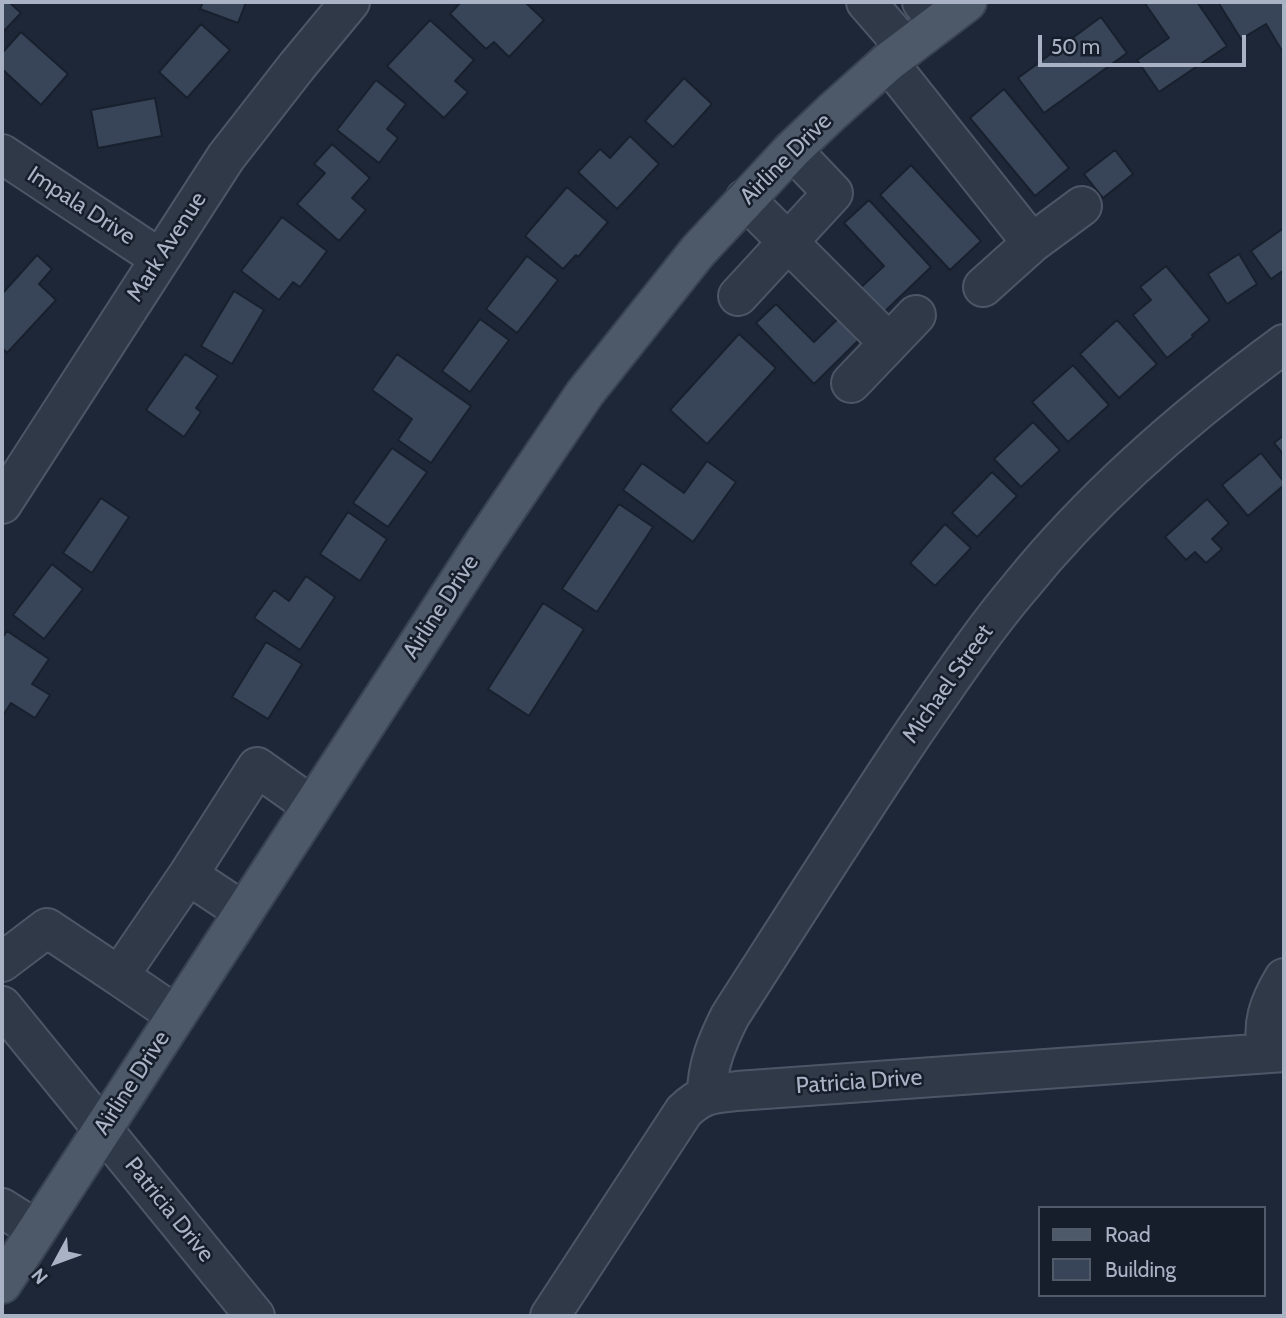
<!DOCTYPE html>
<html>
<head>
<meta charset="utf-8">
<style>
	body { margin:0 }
	#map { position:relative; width:1286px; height:1318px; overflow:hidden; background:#1d2737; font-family:Cabin,sans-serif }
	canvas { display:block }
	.frame { position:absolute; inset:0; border:4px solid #a9b3c5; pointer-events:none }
	.legend { position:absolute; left:1038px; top:1206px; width:228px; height:91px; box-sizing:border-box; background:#161e2b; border:2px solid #515a69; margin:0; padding:9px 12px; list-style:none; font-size:21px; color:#a9b3c5 }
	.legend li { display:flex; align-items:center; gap:14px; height:35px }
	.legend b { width:35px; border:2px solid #515a69 }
	.north { position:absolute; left:21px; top:1227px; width:70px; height:70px; -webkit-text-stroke:5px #161e2b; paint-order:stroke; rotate:229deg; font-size:19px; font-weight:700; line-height:28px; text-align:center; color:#a9b3c5 }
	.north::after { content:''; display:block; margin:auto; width:24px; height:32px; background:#a9b3c5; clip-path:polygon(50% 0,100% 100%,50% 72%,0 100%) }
	.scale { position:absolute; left:1038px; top:35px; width:208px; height:32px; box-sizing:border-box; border:4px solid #a9b3c5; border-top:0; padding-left:9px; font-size:21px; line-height:24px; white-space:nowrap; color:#a9b3c5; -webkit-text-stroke:5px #161e2b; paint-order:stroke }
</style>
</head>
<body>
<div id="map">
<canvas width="1286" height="1318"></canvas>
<div class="frame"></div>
<ul class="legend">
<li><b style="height:9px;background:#4d5868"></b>Road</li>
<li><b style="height:19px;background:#384558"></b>Building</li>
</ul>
<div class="north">N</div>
<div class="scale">50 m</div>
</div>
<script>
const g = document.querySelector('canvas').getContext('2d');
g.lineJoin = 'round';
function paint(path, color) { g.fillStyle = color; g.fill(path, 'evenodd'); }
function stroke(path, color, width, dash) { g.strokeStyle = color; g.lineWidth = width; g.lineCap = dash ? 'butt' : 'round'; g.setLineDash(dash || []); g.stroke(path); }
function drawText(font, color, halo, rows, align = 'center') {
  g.font = font + ' Cabin,sans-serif'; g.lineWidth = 5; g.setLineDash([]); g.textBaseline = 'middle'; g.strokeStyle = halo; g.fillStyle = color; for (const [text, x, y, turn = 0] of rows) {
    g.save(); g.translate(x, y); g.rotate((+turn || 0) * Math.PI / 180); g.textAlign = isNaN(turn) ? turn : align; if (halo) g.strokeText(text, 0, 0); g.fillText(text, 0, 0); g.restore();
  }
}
const building = new Path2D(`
	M2,2H9L21,13L2,33Z
	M203,2H246L238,23L200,9Z
	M461,2H525L544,20L509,57L494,42L486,49L450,14Z
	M1144,2H1197L1227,46L1159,92L1137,60L1169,38Z
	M1218,2H1284V54L1266,24L1241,39Z
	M1101,17L1127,53L1044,113L1018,78Z
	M430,20L474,60L455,81L468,92L444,118L387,66Z
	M201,24L230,50L187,98L159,72Z
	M21,32L68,74L41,105L2,69V53Z
	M684,78L712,104L673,147L645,121Z
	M376,80L406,104L387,129L398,138L379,163L337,130Z
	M1004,89L1069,168L1035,196L970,118Z
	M155,98L162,136L98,148L91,110Z
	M630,136L659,164L617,209L578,172L600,149L610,158Z
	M332,144L370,178L352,198L366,210L339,241L297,204L325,173L314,164Z
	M1115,150L1133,174L1103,198L1084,174Z
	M911,165L981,241L950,270L880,195Z
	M567,187L608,222L578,257L576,255L563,269L525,236Z
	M869,200L931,267L879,317L856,292L884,266L844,223Z
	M282,217L327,251L300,287L293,282L279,300L241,271Z
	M1284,228V270L1271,279L1251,251Z
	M1239,254L1257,284L1227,304L1208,274Z
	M37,255L52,269L39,284L56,300L7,353L2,348V294Z
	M527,256L558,280L517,333L486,309Z
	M1166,266L1210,320L1192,335L1193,337L1167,358L1133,315L1151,300L1140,287Z
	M234,291L264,310L232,364L201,346Z
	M776,304L814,342L846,311L867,332L814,384L756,323Z
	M480,319L509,340L470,392L442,371Z
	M1117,320L1157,364L1119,398L1080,354Z
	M739,334L776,368L707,444L670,410Z
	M185,354L218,376L196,408L201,412L184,437L146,410Z
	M397,354L471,406L431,463L398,440L412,419L372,390Z
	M1073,365L1109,405L1068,442L1032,402Z
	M1033,422L1060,450L1021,487L994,459Z
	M1284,435V455L1274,443Z
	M392,448L427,472L388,527L353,503Z
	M1261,453L1284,482V485L1248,516L1222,485Z
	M707,461L736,482L693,542L623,490L642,463L684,493Z
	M992,472L1017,496L977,537L952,513Z
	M101,498L129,517L92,573L63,553Z
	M1207,499L1229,523L1212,539L1222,549L1206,563L1195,552L1186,560L1165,537Z
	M619,504L653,527L597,612L562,589Z
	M348,512L387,539L360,581L320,554Z
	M945,524L971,548L935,586L910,563Z
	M52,564L83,589L44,639L13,615Z
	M306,576L335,597L300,650L254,618L274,590L289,601Z
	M543,603L584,629L529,716L488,689Z
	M7,631L49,659L32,684L50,695L35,718L11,703L2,717V638Z
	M266,642L302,664L268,719L232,697Z`);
const minor = new Path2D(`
	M866,2L906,48
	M922,2L939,23
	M888,62L1032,243
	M2,154L159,258
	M745,199L889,343
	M983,287L1032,243L1082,206
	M738,296L833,193L792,150
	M851,383L916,315
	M2,504L226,157L297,66L350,2
	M188,875L244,912
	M2,962L47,928L119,976L188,875L257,767L312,806
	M119,976L176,1015
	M2,1006L255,1316
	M1268,1053C1261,1024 1269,1003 1284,978
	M707,1094C707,1066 717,1042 730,1016C791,921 851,826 914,732C948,683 981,633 1020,587C1095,494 1188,414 1284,344
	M2,1208L37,1230
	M550,1316L684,1111C703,1093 712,1094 737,1091L1284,1052`);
const major = new Path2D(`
	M2,1284L483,544L585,393L698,251L792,150L832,112L888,62L967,2`);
const streetNames = [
	["Airline Drive",786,159,-45],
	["Impala Drive",81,206,33],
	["Mark Avenue",167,247,-57],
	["Airline Drive",441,607,-57],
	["Michael Street",948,684,-55],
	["Patricia Drive",859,1082,-4],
	["Airline Drive",132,1083,-57],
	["Patricia Drive",169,1210,51]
];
paint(building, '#384558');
stroke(building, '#18202e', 2);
stroke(minor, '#4d5666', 42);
stroke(major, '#394251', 42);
stroke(minor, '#303947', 38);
stroke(major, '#4d5868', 38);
drawText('23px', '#a9b3c5', '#161e2b', streetNames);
</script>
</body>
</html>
